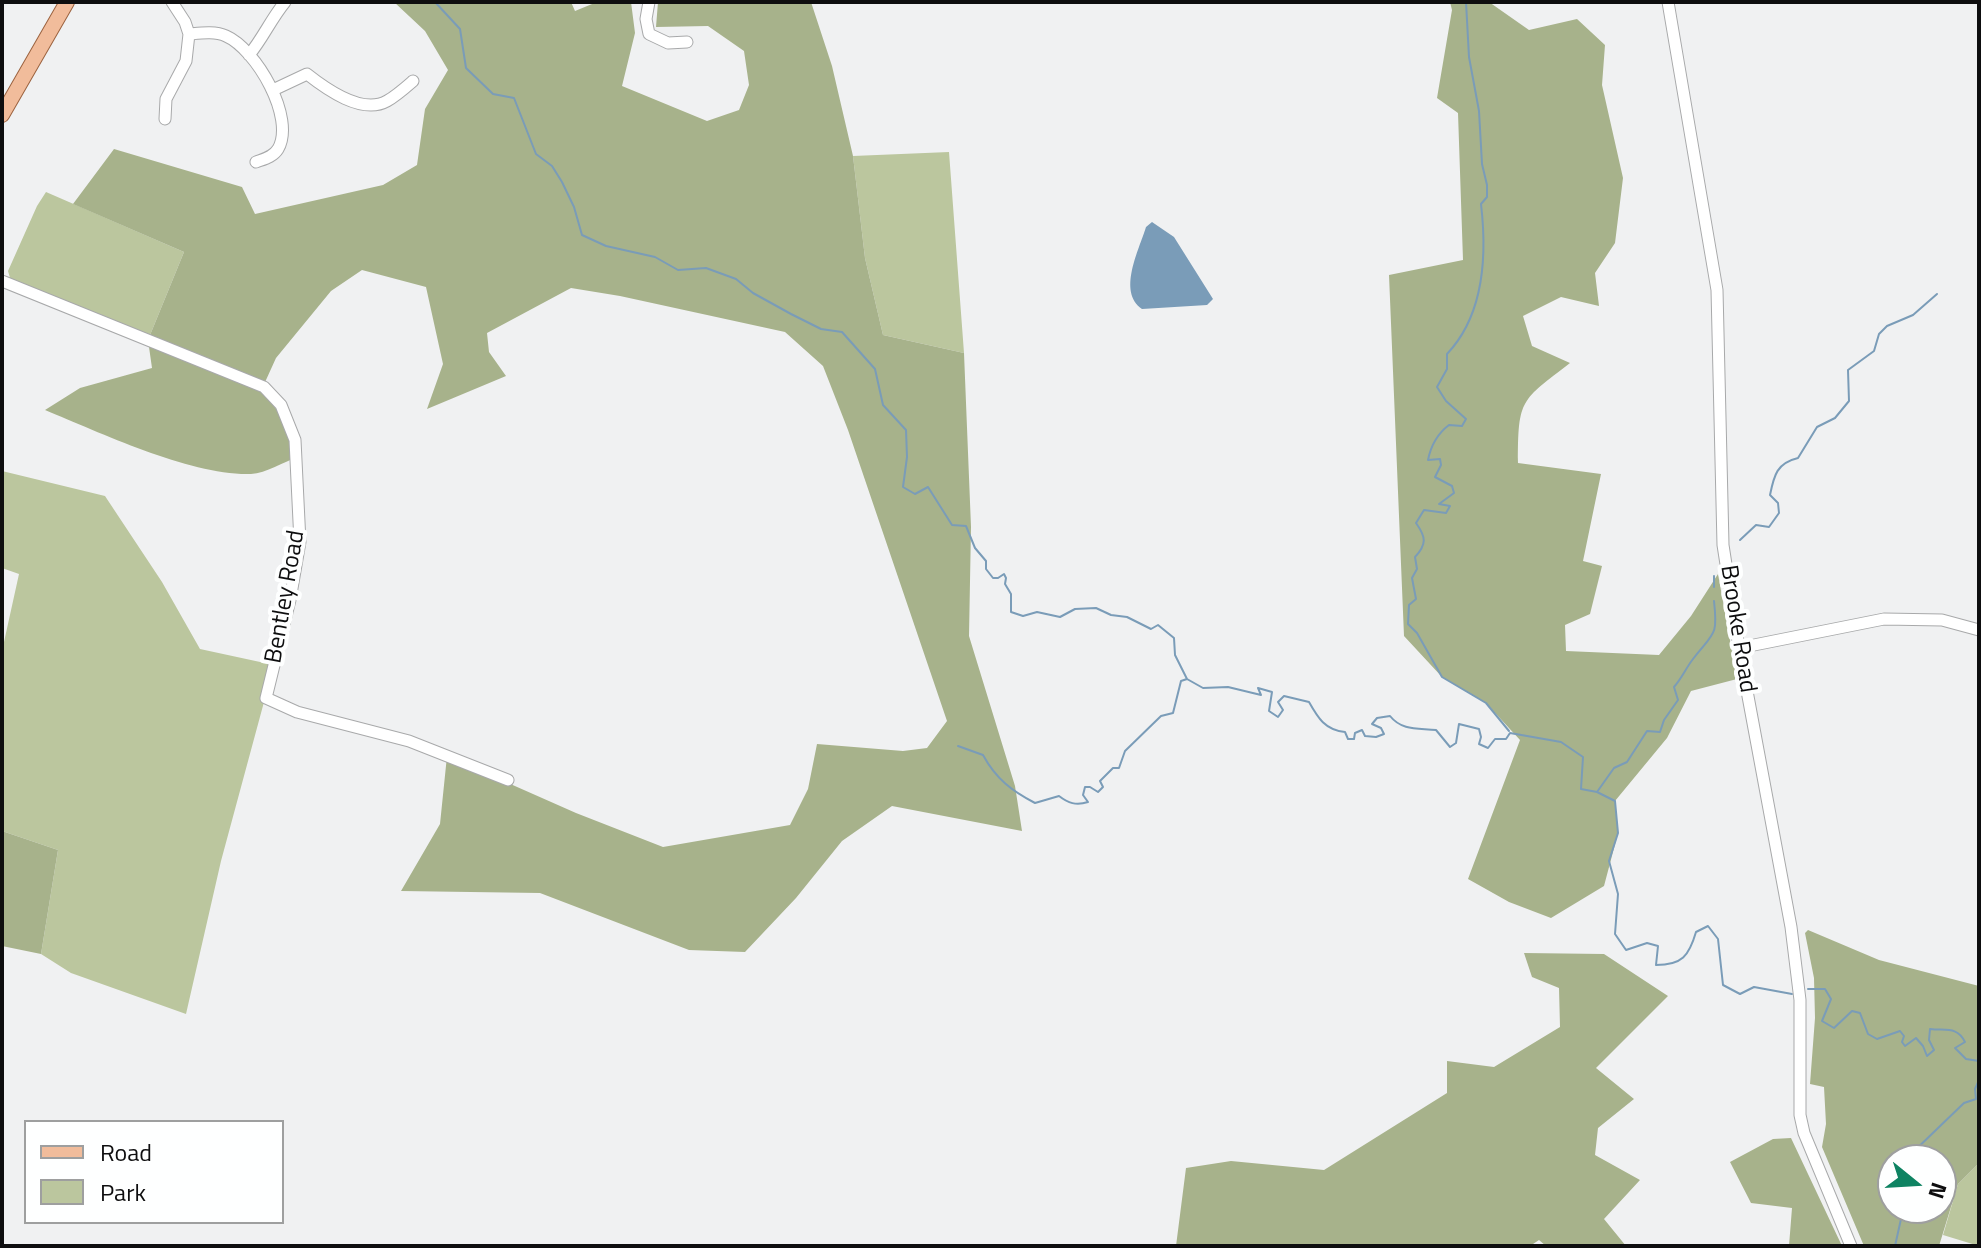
<!DOCTYPE html>
<html>
<head>
<meta charset="utf-8">
<style>
	body { margin:0 }
	#map { position:relative; width:1981px; height:1248px; overflow:hidden; background:#f0f1f2; font-family:"Titillium Web",sans-serif }
	canvas { display:block }
	.frame { position:absolute; inset:0; border:4px solid #0e0e0f; pointer-events:none }
	.legend { position:absolute; left:24px; top:1120px; width:260px; height:104px; box-sizing:border-box; background:#feffff; border:2px solid #9e9f9f; margin:0; padding:10px 14px; list-style:none; font-size:24px; color:#0e0e0f }
	.legend li { display:flex; align-items:center; gap:16px; height:40px }
	.legend b { width:40px; border:2px solid #9e9f9f }
	.north { position:absolute; left:1877px; top:1144px; width:80px; height:80px; box-sizing:border-box; background:#feffff; border:2px solid #9e9f9f; border-radius:50%; rotate:108deg; font-size:22px; font-weight:700; line-height:32px; text-align:center; color:#0e0e0f }
	.north::after { content:''; display:block; margin:auto; width:28px; height:36px; background:#0e8362; clip-path:polygon(50% 0,100% 100%,50% 72%,0 100%) }
</style>
</head>
<body>
<div id="map">
<canvas width="1981" height="1248"></canvas>
<div class="frame"></div>
<ul class="legend">
<li><b style="height:10px;background:#f1bc9b"></b>Road</li>
<li><b style="height:22px;background:#bbc69e"></b>Park</li>
</ul>
<div class="north">N</div>
</div>
<script>
const g = document.querySelector('canvas').getContext('2d');
g.lineJoin = 'round';
function paint(path, color) { g.fillStyle = color; g.fill(path, 'evenodd'); }
function stroke(path, color, width, dash) { g.strokeStyle = color; g.lineWidth = width; g.lineCap = dash ? 'butt' : 'round'; g.setLineDash(dash || []); g.stroke(path); }
function drawText(font, color, halo, rows, align = 'center') {
  g.font = font + ' "Titillium Web",sans-serif'; g.lineWidth = 8; g.setLineDash([]); g.textBaseline = 'middle'; g.strokeStyle = halo; g.fillStyle = color; for (const [text, x, y, turn = 0] of rows) {
    g.save(); g.translate(x, y); g.rotate((+turn || 0) * Math.PI / 180); g.textAlign = isNaN(turn) ? turn : align; if (halo) g.strokeText(text, 0, 0); g.fillText(text, 0, 0); g.restore();
  }
}
const green = new Path2D(`
	M949,152L964,353L883,335L865,258L853,156Z
	M46,192L184,252L148,340L12,285L8,271L37,206Z
	M2,471L105,496L162,582L200,649L274,665L221,861L186,1014L71,973L41,954L58,850L2,831V642H4L19,574L2,568Z
	M1979,1163V1246L1943,1235L1958,1184Z`);
const forest = new Path2D(`
	M394,2H571L575,11L597,2H631L635,33L622,86L707,121L739,110L749,85L744,51L708,26L656,27L658,2H811L832,66L853,156L865,258L883,335L964,353L971,527L969,636L1015,786L1022,831L892,806L842,841L796,898L745,952L689,950L540,893L401,891L440,824L447,756L576,813L663,847L790,825L808,789L817,744L903,751L927,748L947,721L848,430L823,366L785,332L620,296L571,288L487,333L489,352L506,376L427,409L443,364L426,287L362,270L331,291L276,358L261,391L284,418L297,457C284,462 266,473 251,474C192,476 101,433 45,410L80,388L152,368L148,340L184,252L73,204L114,149L242,187L255,214L383,185L417,165L425,109L448,70L425,31Z
	M1450,2H1489L1529,30L1577,19L1605,45L1602,85L1623,178L1615,243L1595,273L1599,306L1561,297L1523,316L1532,346L1570,363C1521,401 1518,398 1518,463L1601,474L1583,561L1602,566L1590,614L1565,625L1566,651L1659,655L1691,616L1718,574L1737,679L1691,691L1667,738L1615,801L1618,833L1604,886L1551,918L1509,902L1468,879L1520,740L1486,703L1442,677L1404,636L1389,275L1463,260L1458,113L1437,98L1452,10Z
	M2,831L58,850L41,954L2,946Z
	M1808,930L1879,960L1979,986V1163L1958,1184L1939,1246H1864L1822,1147L1826,1124L1824,1087L1810,1084L1815,1018L1814,978L1805,933ZM1893,1160H1941V1208H1893Z
	M1524,953L1604,954L1668,996L1596,1068L1634,1099L1598,1128L1595,1155L1640,1180L1604,1219L1626,1246H1546L1539,1240L1530,1246H1176L1186,1168L1231,1161L1324,1170L1447,1093V1061L1494,1067L1560,1027L1559,988L1532,977Z
	M1791,1138L1842,1246H1789L1792,1208L1751,1203L1730,1162L1773,1139Z`);
const water = new Path2D(`
	M1152,222L1174,237L1213,299L1207,305L1142,309C1117,292 1139,250 1146,227Z`);
const stream = new Path2D(`
	M435,2L460,29L466,68L493,94L514,98L536,154L552,166L562,182L574,207L582,235L606,246L655,257L678,270L706,268L736,279L753,293L791,314L821,329L842,332L875,369L883,405L906,430L907,457L903,487L915,494L928,487L952,525L966,526L975,548L986,561V569L993,578H998L1004,574L1006,578L1005,584L1011,594V612L1023,616L1037,612L1060,617L1075,609L1096,608L1111,615L1127,617L1151,629L1158,625L1174,638L1175,655L1187,679L1203,688L1228,687L1261,695L1258,688L1272,692L1269,711L1278,717L1283,710L1278,702L1284,696L1309,702C1318,718 1325,730 1345,732L1348,739H1354L1355,733L1362,730L1365,736L1376,737L1384,734L1381,728L1372,724L1377,718L1390,716C1402,731 1418,728 1436,730L1450,747L1456,743L1459,724L1479,729L1481,737L1479,744L1488,748L1495,739H1506L1510,733L1561,742L1583,757L1581,789L1597,792L1615,801L1618,833L1609,861L1618,894L1615,934L1626,950L1647,943L1658,946L1656,965C1682,965 1689,956 1696,932L1708,926L1718,939L1723,985L1740,994L1754,987L1792,994
	M1466,2L1469,57L1479,111L1482,164L1487,185V197L1481,204C1487,255 1484,315 1447,354V369L1437,387L1446,401L1466,419L1462,426L1449,425C1437,434 1431,445 1428,460L1440,459L1441,465L1435,477L1452,486L1454,493L1439,504L1450,506L1446,513L1424,510L1416,523C1426,537 1427,544 1415,557L1417,569L1412,578L1416,599L1409,605L1408,624L1417,633L1442,677L1486,703L1509,731
	M1740,540L1756,525L1769,527L1779,513L1778,503L1770,495C1774,475 1777,463 1798,458L1817,427L1835,418L1849,401L1848,370L1874,351L1879,334L1887,326L1913,315L1937,294
	M1714,587V576
	M958,746L983,755C996,779 1012,791 1035,803L1059,796C1068,803 1076,806 1088,802L1083,795L1085,787H1090L1098,792L1103,787L1100,781L1113,768H1119L1125,751L1161,716L1173,713L1181,681L1187,679
	M1597,792L1614,768L1627,762L1647,731L1660,732L1664,720L1678,700L1674,687C1682,678 1686,668 1693,659C1714,632 1718,637 1714,601
	M1808,989H1825L1831,999L1822,1021L1834,1028L1852,1011L1860,1013L1868,1034L1877,1039L1900,1031L1904,1036L1902,1042L1905,1046L1916,1038L1923,1046L1927,1056L1934,1050L1929,1040L1930,1029C1946,1031 1957,1026 1965,1042L1955,1048L1966,1059L1979,1061
	M1908,1160L1909,1156L1964,1103L1976,1099L1975,1089L1979,1080
	M1895,1246L1901,1219L1899,1208`);
const minor = new Path2D(`
	M649,2L646,19L649,34L668,43L687,42
	M1668,2L1717,290L1723,545L1739,648L1791,927L1800,1000V1115L1804,1133L1851,1246
	M189,34C201,33 215,31 226,36C256,49 296,118 278,149C273,157 264,159 256,162
	M249,55C263,38 271,19 285,2
	M273,90L307,74C326,89 362,115 387,101C396,96 405,88 413,81
	M165,119L166,99L186,61L189,34L185,22L172,2
	M2,281L264,387L281,405L295,440L300,542L290,600L266,698L297,712L409,741L508,780
	M1739,648L1884,619L1942,620L1979,630`);
const major = new Path2D(`
	M2,115L67,2`);
const streetNames = [
	["Bentley Road",286,597,-80],
	["Brooke Road",1737,629,81]
];
paint(green, '#bbc69e');
paint(forest, '#a7b28b');
paint(water, '#7a9cb8');
stroke(stream, '#7a9cb8', 2);
stroke(minor, '#a8a9aa', 13);
stroke(major, '#9b623f', 16);
stroke(minor, '#fff', 11);
stroke(major, '#f1bc9b', 14);
drawText('24px', '#0e0e0f', '#feffff', streetNames);
</script>
</body>
</html>
